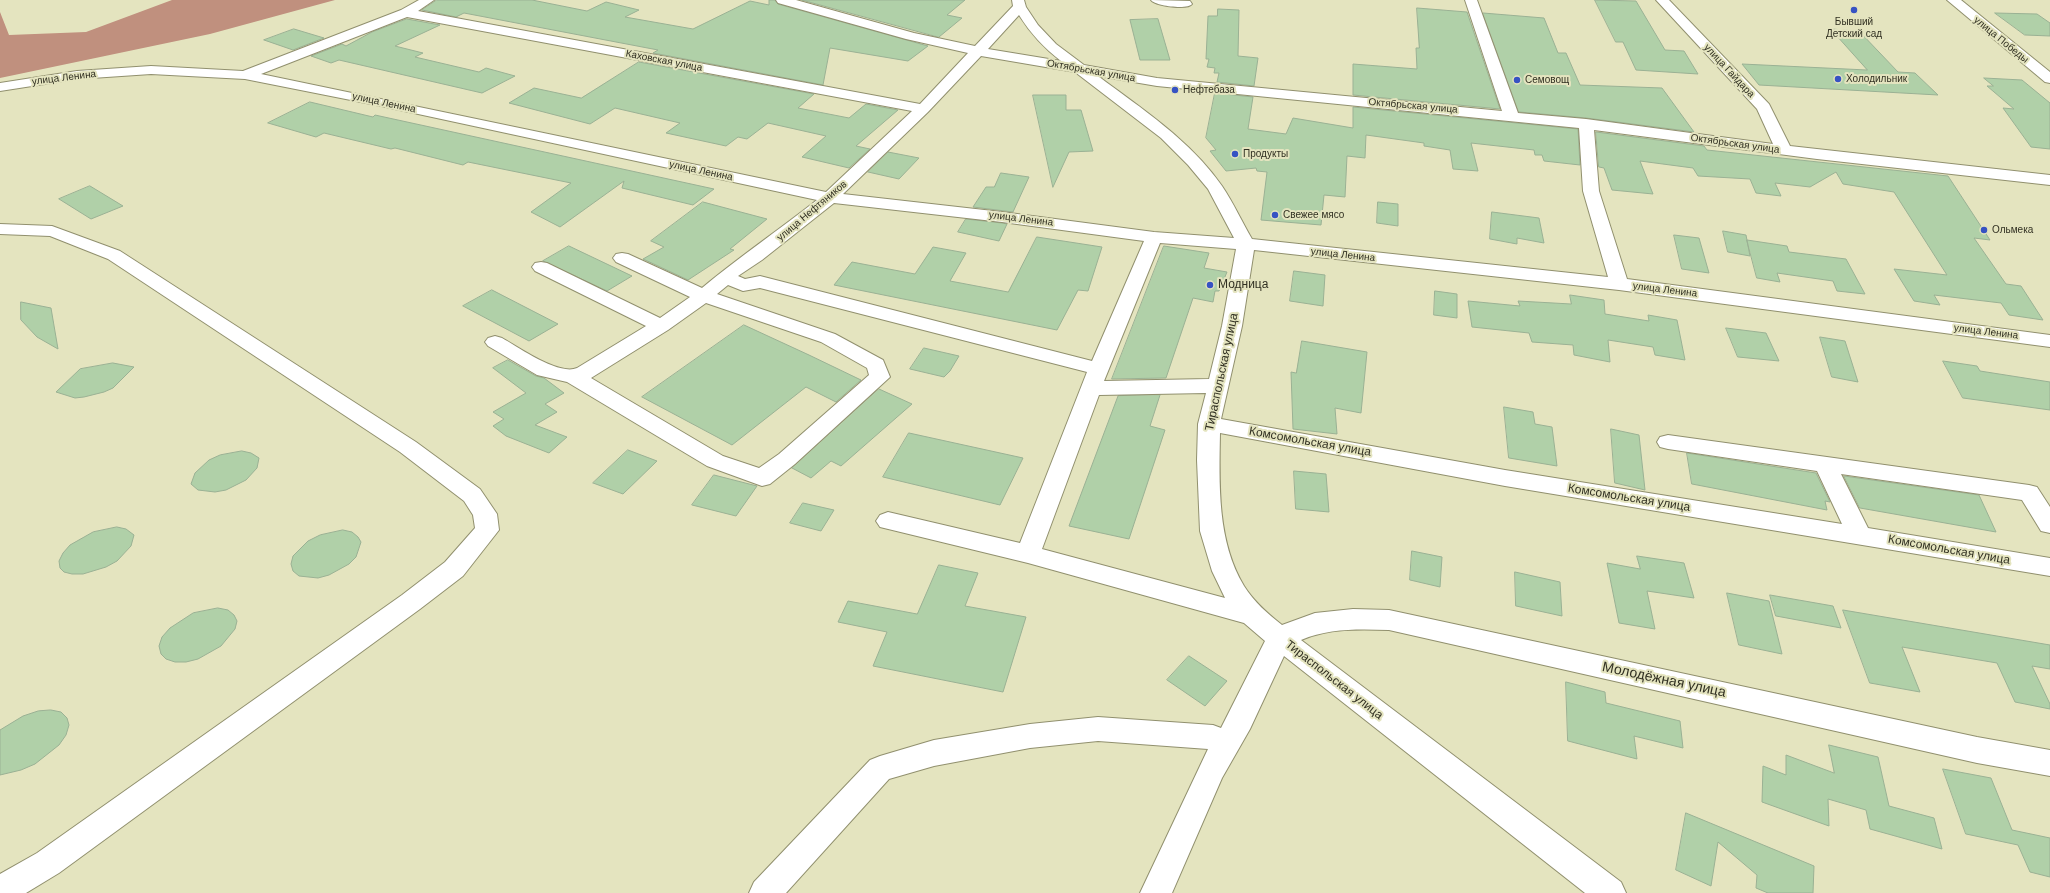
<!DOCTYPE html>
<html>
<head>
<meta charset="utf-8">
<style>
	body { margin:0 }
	canvas { display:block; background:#e4e4bf }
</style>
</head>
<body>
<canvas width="2050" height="893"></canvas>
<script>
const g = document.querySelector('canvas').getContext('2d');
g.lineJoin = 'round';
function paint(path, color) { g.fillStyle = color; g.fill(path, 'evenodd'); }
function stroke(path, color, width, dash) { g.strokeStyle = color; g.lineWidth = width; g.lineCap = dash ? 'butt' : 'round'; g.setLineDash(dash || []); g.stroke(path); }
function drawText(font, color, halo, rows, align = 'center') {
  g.font = font + ' Helvetica,sans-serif'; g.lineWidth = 4; g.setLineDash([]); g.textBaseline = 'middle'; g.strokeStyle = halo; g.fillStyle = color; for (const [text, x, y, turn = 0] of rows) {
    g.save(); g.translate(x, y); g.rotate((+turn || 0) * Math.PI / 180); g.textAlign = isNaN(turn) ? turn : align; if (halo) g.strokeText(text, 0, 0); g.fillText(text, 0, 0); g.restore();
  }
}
const forest = new Path2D(`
	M172,0H335L210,34L0,78V12L9,35L86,32Z`);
const building = new Path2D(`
	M437,0H532L587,11L606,2L639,10L625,17L693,29L750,1L769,5V0H775L778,4L928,46L908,61L830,48L823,85L653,53L658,50L464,13L456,17L422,10Z
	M802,0H965L947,15L962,18L939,37Z
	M1595,0L1636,1L1665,50L1684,51L1698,74L1636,70L1623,42H1616Z
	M1417,8L1467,12L1500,109L1353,95V64L1417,69L1416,48H1419Z
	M1218,9L1239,10L1238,56L1258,58L1254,86L1217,82L1219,73H1214L1215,68L1207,67L1209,59H1206L1208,16H1217Z
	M1483,13L1544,18L1558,53H1566L1580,85L1662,88L1694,132L1586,118L1519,112Z
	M1995,13L2037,14L2050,23V36L2025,35Z
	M407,19L440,25L395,46L423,53L415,57L479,72L486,68L515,76L482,93L339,60L331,63L311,56L342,44L346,46L372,32Z
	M1158,19L1170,60H1140L1130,20Z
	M294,29L324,38L293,50L264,40Z
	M1831,29L1859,31L1898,72L1915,73L1938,95L1759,85L1742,64L1867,70Z
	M639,62L814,94L798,108L849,118L866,104L898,110L856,146L870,149L849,168L802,157L826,136L768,123L747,139L738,137L726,146L666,133L680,123L615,108L590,124L509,103L534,88L581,98Z
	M1984,78L2022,80L2050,103V149L2031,147L2003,108L2014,109L1987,86H1993Z
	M1215,93L1253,97L1248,129L1286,134L1293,118L1353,128V107L1578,129L1580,165L1544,161L1542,155H1535L1534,150L1471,143L1478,171L1453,169L1450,150L1424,146V143L1366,135L1365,158L1347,156L1345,197L1324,195L1321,225L1261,220L1267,172L1257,171L1256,168L1226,171L1210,151L1216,150L1206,138Z
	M1033,95H1066V110H1081L1093,151L1069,152L1053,187Z
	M310,102L373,117L375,115L714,189L693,205L622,188L624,181L560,227L531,212L571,183L468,162L463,165L395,148L391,149L324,133L316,137L268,123Z
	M1596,132L1704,146L1707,150L1948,176L1990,240L1974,238L2006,284L2021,286L2043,320L2009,315L2001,303L1934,295L1940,305L1914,301L1894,269L1947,275L1894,192L1843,184L1836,172L1810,187L1775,183L1781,196L1756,193L1750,179L1698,176L1693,168L1640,161L1653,194L1612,190L1604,168L1599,167Z
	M888,152L919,158L899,179L868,172Z
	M1001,173L1029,177L1013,212L973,207L986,187H994Z
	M90,186L123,206L91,219L59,199Z
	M703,202L767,219L730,249L734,250L688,280L643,259L664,247L651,241Z
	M1378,202L1398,204V226L1377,223Z
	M1492,212L1539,218L1544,243L1517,238V244L1490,239Z
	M966,219L1002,223L1007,224L999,241L958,232Z
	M1723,231L1746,235L1750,256L1728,252Z
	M1674,235L1699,238L1709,273L1682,269Z
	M1037,237L1102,247L1088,291L1078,290L1057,330L834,285L852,262L915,274L933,247L966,253L950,281L1008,292Z
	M1747,240L1787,246L1789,252L1846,259L1865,294L1837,291L1833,281L1777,273L1780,282L1757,278Z
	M569,246L632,276L607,291L543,261Z
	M1164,246L1209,253L1204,268L1227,272L1219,291H1215L1213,302L1193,298L1166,378L1112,379Z
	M1294,271L1325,275L1323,306L1290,301Z
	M492,290L558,324L529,341L463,306Z
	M1435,291L1457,294V318L1434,315Z
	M1570,295L1604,300L1605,314L1649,321L1648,315L1677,320L1685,360L1655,355L1653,347L1608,340L1610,362L1574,355L1573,345L1532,342L1529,333L1472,327L1468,301L1520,306L1518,301L1571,304Z
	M21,302L51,308L58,349L37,337L21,320Z
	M744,325L809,355L861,380L836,402L806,387L732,445L642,397Z
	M1726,328L1766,333L1779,361L1738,357Z
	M1820,337L1845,341L1858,382L1832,377Z
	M1302,341L1367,352L1361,413L1335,408L1337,434L1293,429L1291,372L1296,373Z
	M924,348L959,356L950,371L944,377L910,369Z
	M508,360L536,376L544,378L564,393L545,404L557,412L535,425L567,437L549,453L506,436L493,426L504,419L493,412L526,393L493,368Z
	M1943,361L1977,366L1980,371L2050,382V410L1963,398Z
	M113,363L134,367L113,388L104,392L84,397L75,398L56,392L80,369Z
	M879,389L912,404L841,466L831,461L811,478L792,468Z
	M1160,395L1150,426L1165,430L1129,539L1069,526L1118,396Z
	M1504,407L1533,412L1535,424L1552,427L1557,466L1509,458Z
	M1611,429L1639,435L1645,490L1615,483Z
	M909,433L1023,458L1000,505L883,477Z
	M628,450L657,461L623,494L593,483Z
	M242,451L251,453L259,458L257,468L246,480L226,490L215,492L198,490L191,484L195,473L209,460L220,455Z
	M1687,453L1816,473L1830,502L1825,501L1827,510L1692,484Z
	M1294,471L1326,474L1329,512L1296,509Z
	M714,475L757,486L736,516L692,505Z
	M1844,476L1979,495L1996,532L1860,508Z
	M803,503L834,510L821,531L790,523Z
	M117,527L126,529L134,535L131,546L117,561L106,567L83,574H72L64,572L60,568L59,561L63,553L70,545L93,532Z
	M343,530L352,532L358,537L361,542L356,557L349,564L329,575L318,578L299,576L293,571L291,564L293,556L308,541L320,535Z
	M1412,551L1442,557L1440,587L1410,580Z
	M1637,556L1684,563L1694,598L1647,591L1655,629L1619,623L1607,563L1640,569Z
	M939,565L978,573L965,606L1026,617L1003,692L873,666L887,632L838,622L848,601L917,614Z
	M1515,572L1560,582L1562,616L1516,606Z
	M1727,593L1769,601L1782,654L1739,645Z
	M1770,595L1833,606L1841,628L1776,616Z
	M218,608L228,610L234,615L237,621L235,629L221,646L198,659L186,662H175L166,659L161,654L159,646L162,637L170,628L193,613Z
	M1843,610L2050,645V669L2032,666L2050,704V709L2015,702L1997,663L1902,647L1920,692L1870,683Z
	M1189,656L1227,681L1205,706L1167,680Z
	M1566,682L1605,692L1606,703L1680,721L1683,748L1634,736L1637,759L1568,741Z
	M51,710L61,712L67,718L69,725L66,735L59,745L35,764L21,770L0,775V730L23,716L38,711Z
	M1829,745L1878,757L1889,806L1934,818L1942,849L1870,829L1866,810L1828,799L1829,826L1762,802L1763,766L1786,775V755L1834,773Z
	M1943,769L1991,778L2012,830L2050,838V877L2030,872L2018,845L1966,834Z
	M1686,813L1814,866L1813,893H1768L1756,888L1757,875L1718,842L1711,886L1676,870Z`);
const minor = new Path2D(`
	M419,0H434L418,11L920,104L968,53L906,39L778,3L776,0H796L914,33L975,46L1013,6L1012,0H1024L1026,7L1038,25L1056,44L1084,65L1157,78L1502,111L1465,0H1477L1518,113L1586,119L1773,144L1757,109L1656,0H1669L1769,104L1790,146L2050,175V185L1817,159L1594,130L1599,191L1627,279L2050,335V347L1619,290L1254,250L1242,326L1221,419L1505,470L1842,524L1817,471L1668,449L1660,447L1657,442L1660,437L1668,435L2029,485L2037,487L2050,507V533L2041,531L2022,500L1841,474L1868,528L2050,558V576L1505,486L1220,433C1219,483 1217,542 1244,586C1254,602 1268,614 1282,625L1315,613L1353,609L1389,610L1977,737L2050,750V776L1977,763L1389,630C1359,629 1329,628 1301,640L1621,882L1626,893H1585L1284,656L1250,729L1222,778L1172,893H1140L1208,749L1098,741L1030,748L934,766L889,779L786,893H749L754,882L870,760L880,756L934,740L1030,724L1098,717L1213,725L1221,728L1265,641L1244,623L1028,563L880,527L876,521L880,515L888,512L1020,543L1087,372L760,288L743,291L728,285L717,294L835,334L883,360L890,377L795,464L770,484L762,486L707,466L567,382L537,375L488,346L485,342L488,338L495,336L502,338C518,347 559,376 577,368L646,326L535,271L532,267L535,263L541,262L547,263L660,318L690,297L616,262L613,258L616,254L622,253L628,254L702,288C739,257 779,230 817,200L381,106L245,79L151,74L77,79L0,91V83L77,71L151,66L243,71L401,10ZM1019,15C1031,34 1044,48 1061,61L988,49ZM407,17L912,111L826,192L261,74ZM981,56L1075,72L1161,138L1188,165L1208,189L1234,238L1154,232L1002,212L843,194L928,112ZM1098,76L1157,86L1579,128L1583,191L1608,277L1252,239C1242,222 1233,202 1222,186C1190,140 1142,109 1098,76ZM834,203L1002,222L1144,241L1092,361L760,276L745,279L738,276L762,260ZM1160,243L1236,249L1222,326L1209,379L1104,381ZM706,303L821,342L867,368L869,375L779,454L759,468L723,456L591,378L668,330ZM1206,393L1198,424L1197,460L1200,531L1212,571L1225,598L1042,549L1099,395Z
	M1151,0L1190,1L1192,4C1188,10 1155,6 1151,0Z
	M1947,0H1961L2050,72V83L2045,82Z
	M0,224L52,226L120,251L416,442L480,489L497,514L499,530L463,576L420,609L59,873L26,893H0V874L37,853L402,595L445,562L475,528L473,515L464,501L400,452L108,259L50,236L0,234Z`);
const markers = [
	[1854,10,4,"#3652c3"],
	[1838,79,4,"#3652c3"],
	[1517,80,4,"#3652c3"],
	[1175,90,4,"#3652c3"],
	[1235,154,4,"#3652c3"],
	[1275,215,4,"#3652c3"],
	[1984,230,4,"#3652c3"],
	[1210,285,4,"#3652c3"]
];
const farPoinames = [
	["Бывший",1854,22,"center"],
	["Детский сад",1854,34,"center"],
	["Холодильник",1846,79],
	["Семовощ",1525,80],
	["Нефтебаза",1183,90],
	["Продукты",1243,154],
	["Свежее мясо",1283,215],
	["Ольмека",1992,230]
];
const farStreetnames = [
	["улица Победы",2001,40,39],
	["Каховская улица",664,61,11],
	["Октябрьская улица",1091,71,10],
	["улица Гайдара",1729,71,47],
	["улица Ленина",64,78,-7],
	["улица Ленина",384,103,12],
	["Октябрьская улица",1413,106,5],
	["Октябрьская улица",1735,144,8],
	["улица Ленина",701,171,12],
	["улица Нефтяников",812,211,-40],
	["улица Ленина",1021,219,7],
	["улица Ленина",1343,255,6],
	["улица Ленина",1665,290,7],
	["улица Ленина",1986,332,7]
];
const poiNames = [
	["Модница",1218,285]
];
const streetNames = [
	["Тираспольская улица",1222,372,-78],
	["Комсомольская улица",1310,442,10],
	["Комсомольская улица",1629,498,9],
	["Комсомольская улица",1949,550,10],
	["Тираспольская улица",1334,680,38]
];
const nearStreetnames = [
	["Молодёжная улица",1664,680,12]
];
paint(forest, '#c0907e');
paint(building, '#b0d0a8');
stroke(building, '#9ab194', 1);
stroke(minor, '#91906e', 2);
paint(minor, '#fff');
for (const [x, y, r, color] of markers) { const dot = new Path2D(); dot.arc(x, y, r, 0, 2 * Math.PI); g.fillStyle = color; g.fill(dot); stroke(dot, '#e4e4bf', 1.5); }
drawText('10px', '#313022', '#e4e4bf', farPoinames, 'left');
drawText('10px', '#313022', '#e4e4bf', farStreetnames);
drawText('12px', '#313022', '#e4e4bf', poiNames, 'left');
drawText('12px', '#313022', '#e4e4bf', streetNames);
drawText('14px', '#313022', '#e4e4bf', nearStreetnames);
</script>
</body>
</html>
